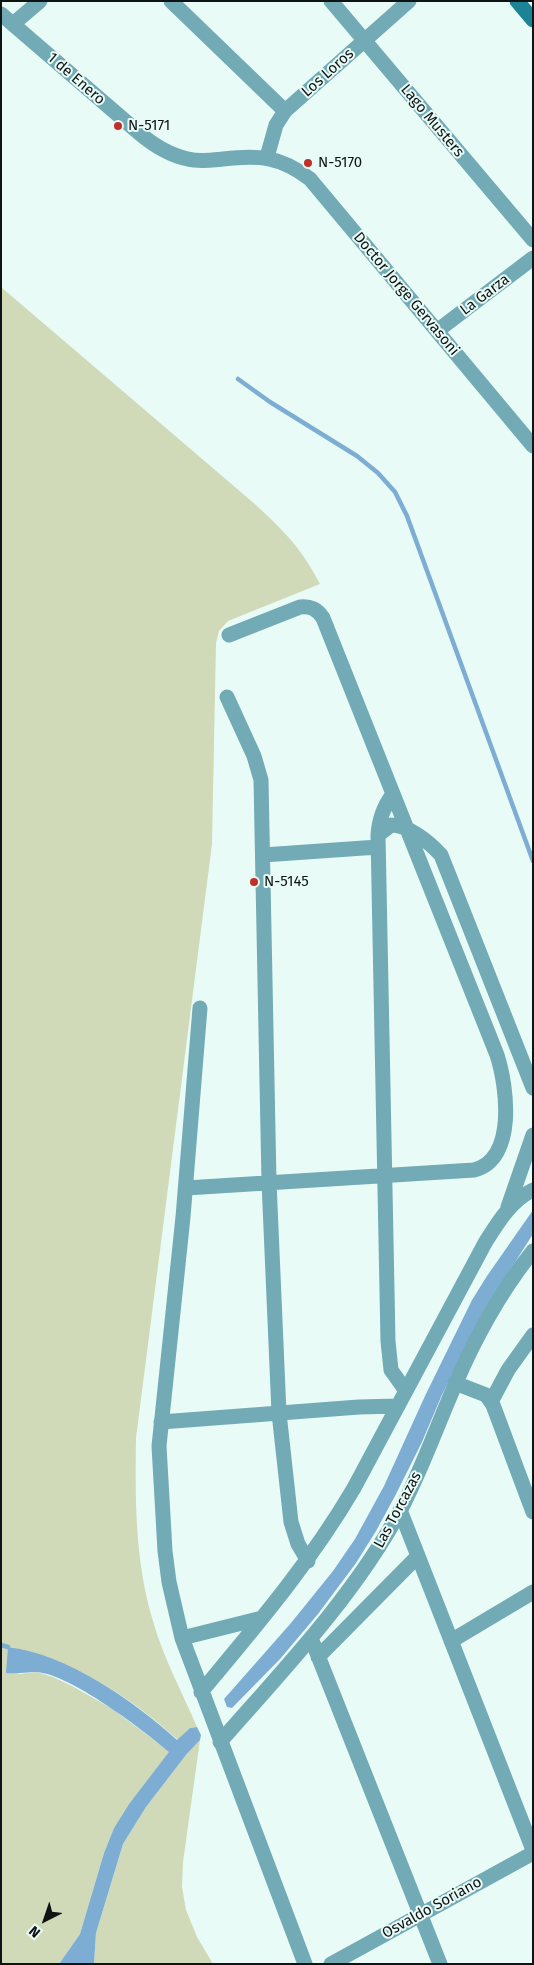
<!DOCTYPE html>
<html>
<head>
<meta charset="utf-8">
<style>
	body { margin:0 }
	#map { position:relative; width:534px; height:1965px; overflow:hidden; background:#e9fbf7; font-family:"Fira Sans",sans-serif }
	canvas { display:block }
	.frame { position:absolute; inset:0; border:2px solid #0e1413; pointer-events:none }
	.north { position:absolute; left:20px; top:1895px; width:50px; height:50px; -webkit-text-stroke:4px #e9fbf7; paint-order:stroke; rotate:221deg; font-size:14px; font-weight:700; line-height:20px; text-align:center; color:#0e1413 }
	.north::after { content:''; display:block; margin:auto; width:18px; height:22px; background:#0e1413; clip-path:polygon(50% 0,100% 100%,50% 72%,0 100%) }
</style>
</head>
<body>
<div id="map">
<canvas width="534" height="1965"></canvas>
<div class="frame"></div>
<div class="north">N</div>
</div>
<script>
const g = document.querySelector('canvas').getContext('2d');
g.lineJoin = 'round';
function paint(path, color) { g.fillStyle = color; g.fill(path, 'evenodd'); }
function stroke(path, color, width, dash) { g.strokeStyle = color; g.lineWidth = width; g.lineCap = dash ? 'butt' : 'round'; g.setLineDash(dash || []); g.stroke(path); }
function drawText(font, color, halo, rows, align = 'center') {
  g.font = font + ' "Fira Sans",sans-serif'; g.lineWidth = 4; g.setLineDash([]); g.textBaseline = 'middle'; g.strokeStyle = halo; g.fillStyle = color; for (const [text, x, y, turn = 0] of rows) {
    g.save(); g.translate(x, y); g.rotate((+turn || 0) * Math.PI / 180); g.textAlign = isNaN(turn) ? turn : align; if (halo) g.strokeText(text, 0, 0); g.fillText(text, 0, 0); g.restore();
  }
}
const green = new Path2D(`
	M1,287L256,505C285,532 302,549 320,584L228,621L219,631L216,643L212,844L136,1438C135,1499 135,1562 153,1621C163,1657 182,1692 197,1727L190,1728L178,1740C138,1704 93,1673 41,1656C30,1652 20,1648 8,1647L19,1674L37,1672L53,1677L72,1686L111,1708L170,1752L129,1804L114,1828L104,1853L80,1934L59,1964H1Z
	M200,1740L183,1862L182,1887L186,1910L197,1937L213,1964H94L96,1933L123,1844L146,1807L186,1755Z`);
const water = new Path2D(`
	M533,1210V1234L482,1314L441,1397L422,1442L395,1496L376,1531L356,1563L318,1614L280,1659L232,1708L227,1707L224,1699L291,1623L333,1571L355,1539L384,1486L425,1396L472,1300L487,1276Z
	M8,1647C67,1654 134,1701 177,1740L190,1728L197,1727L201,1735L200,1740L186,1755L146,1807L123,1844L96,1933L94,1964H59L80,1934L104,1853L114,1828L129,1804L169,1752C142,1729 71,1675 37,1672C26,1672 17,1674 6,1673Z`);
const stream = new Path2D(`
	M238,379L270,402L357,456L378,473L395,492L407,516L533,861
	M1,1645L8,1647`);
const street = new Path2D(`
	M171,1L285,111
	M331,1L533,240
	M1,14L138,132C153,145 169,155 188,159C200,162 212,160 223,159C259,155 280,156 310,179L533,446
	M13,24L40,1
	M267,157L276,125L285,111L409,1
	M437,331L533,258
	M227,697L254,756L261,780L269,1182L279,1413L291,1522L298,1544L308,1561
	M393,794C383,807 379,819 378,835L388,1341L391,1370L406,1391
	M378,835L391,825C409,825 430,843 441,855L533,1088
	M263,855L378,847
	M200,1008L183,1217L159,1446L165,1551L169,1582L182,1638L305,1964
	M186,1188L474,1170C517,1159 507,1086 497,1055L323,618C317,609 311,606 300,607L229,635
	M508,1207L533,1135
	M455,1383L486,1395L493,1405L533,1512
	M491,1402L508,1370L533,1335
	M161,1422L359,1407L398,1406
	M400,1510L533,1850
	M182,1638L262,1618
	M311,1638L440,1964
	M451,1641L533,1592
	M318,1657L418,1556
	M201,1692C256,1626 310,1563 354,1488L485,1243C497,1224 511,1200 533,1190
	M220,1742C284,1669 352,1598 399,1513C421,1472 436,1428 455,1385C475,1338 501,1291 533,1251
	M331,1964L533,1853`);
const secondary = new Path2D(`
	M517,1L533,20`);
const markers = [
	[118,126,5,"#be3028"],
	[308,163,5,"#be3028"],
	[254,882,5,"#be3028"]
];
const streetNames = [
	["Los Loros",328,73,-42],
	["1 de Enero",76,79,41],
	["Lago Musters",432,121,50],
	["Doctor Jorge Gervasoni",406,294,50],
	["La Garza",485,295,-37],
	["Las Torcazas",398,1510,-62],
	["Osvaldo Soriano",432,1908,-29]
];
const poiNames = [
	["N-5171",128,126],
	["N-5170",318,163],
	["N-5145",264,882]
];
paint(green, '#d0dab8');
paint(water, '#7dadd3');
stroke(stream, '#7dadd3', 4.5);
stroke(street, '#72aab6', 15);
stroke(secondary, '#1a8396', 15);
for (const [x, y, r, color] of markers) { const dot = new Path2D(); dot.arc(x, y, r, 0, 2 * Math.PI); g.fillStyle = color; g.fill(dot); stroke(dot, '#e9fbf7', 2); }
drawText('15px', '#0e1413', '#e9fbf7', streetNames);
drawText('15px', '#0e1413', '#e9fbf7', poiNames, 'left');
</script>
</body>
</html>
